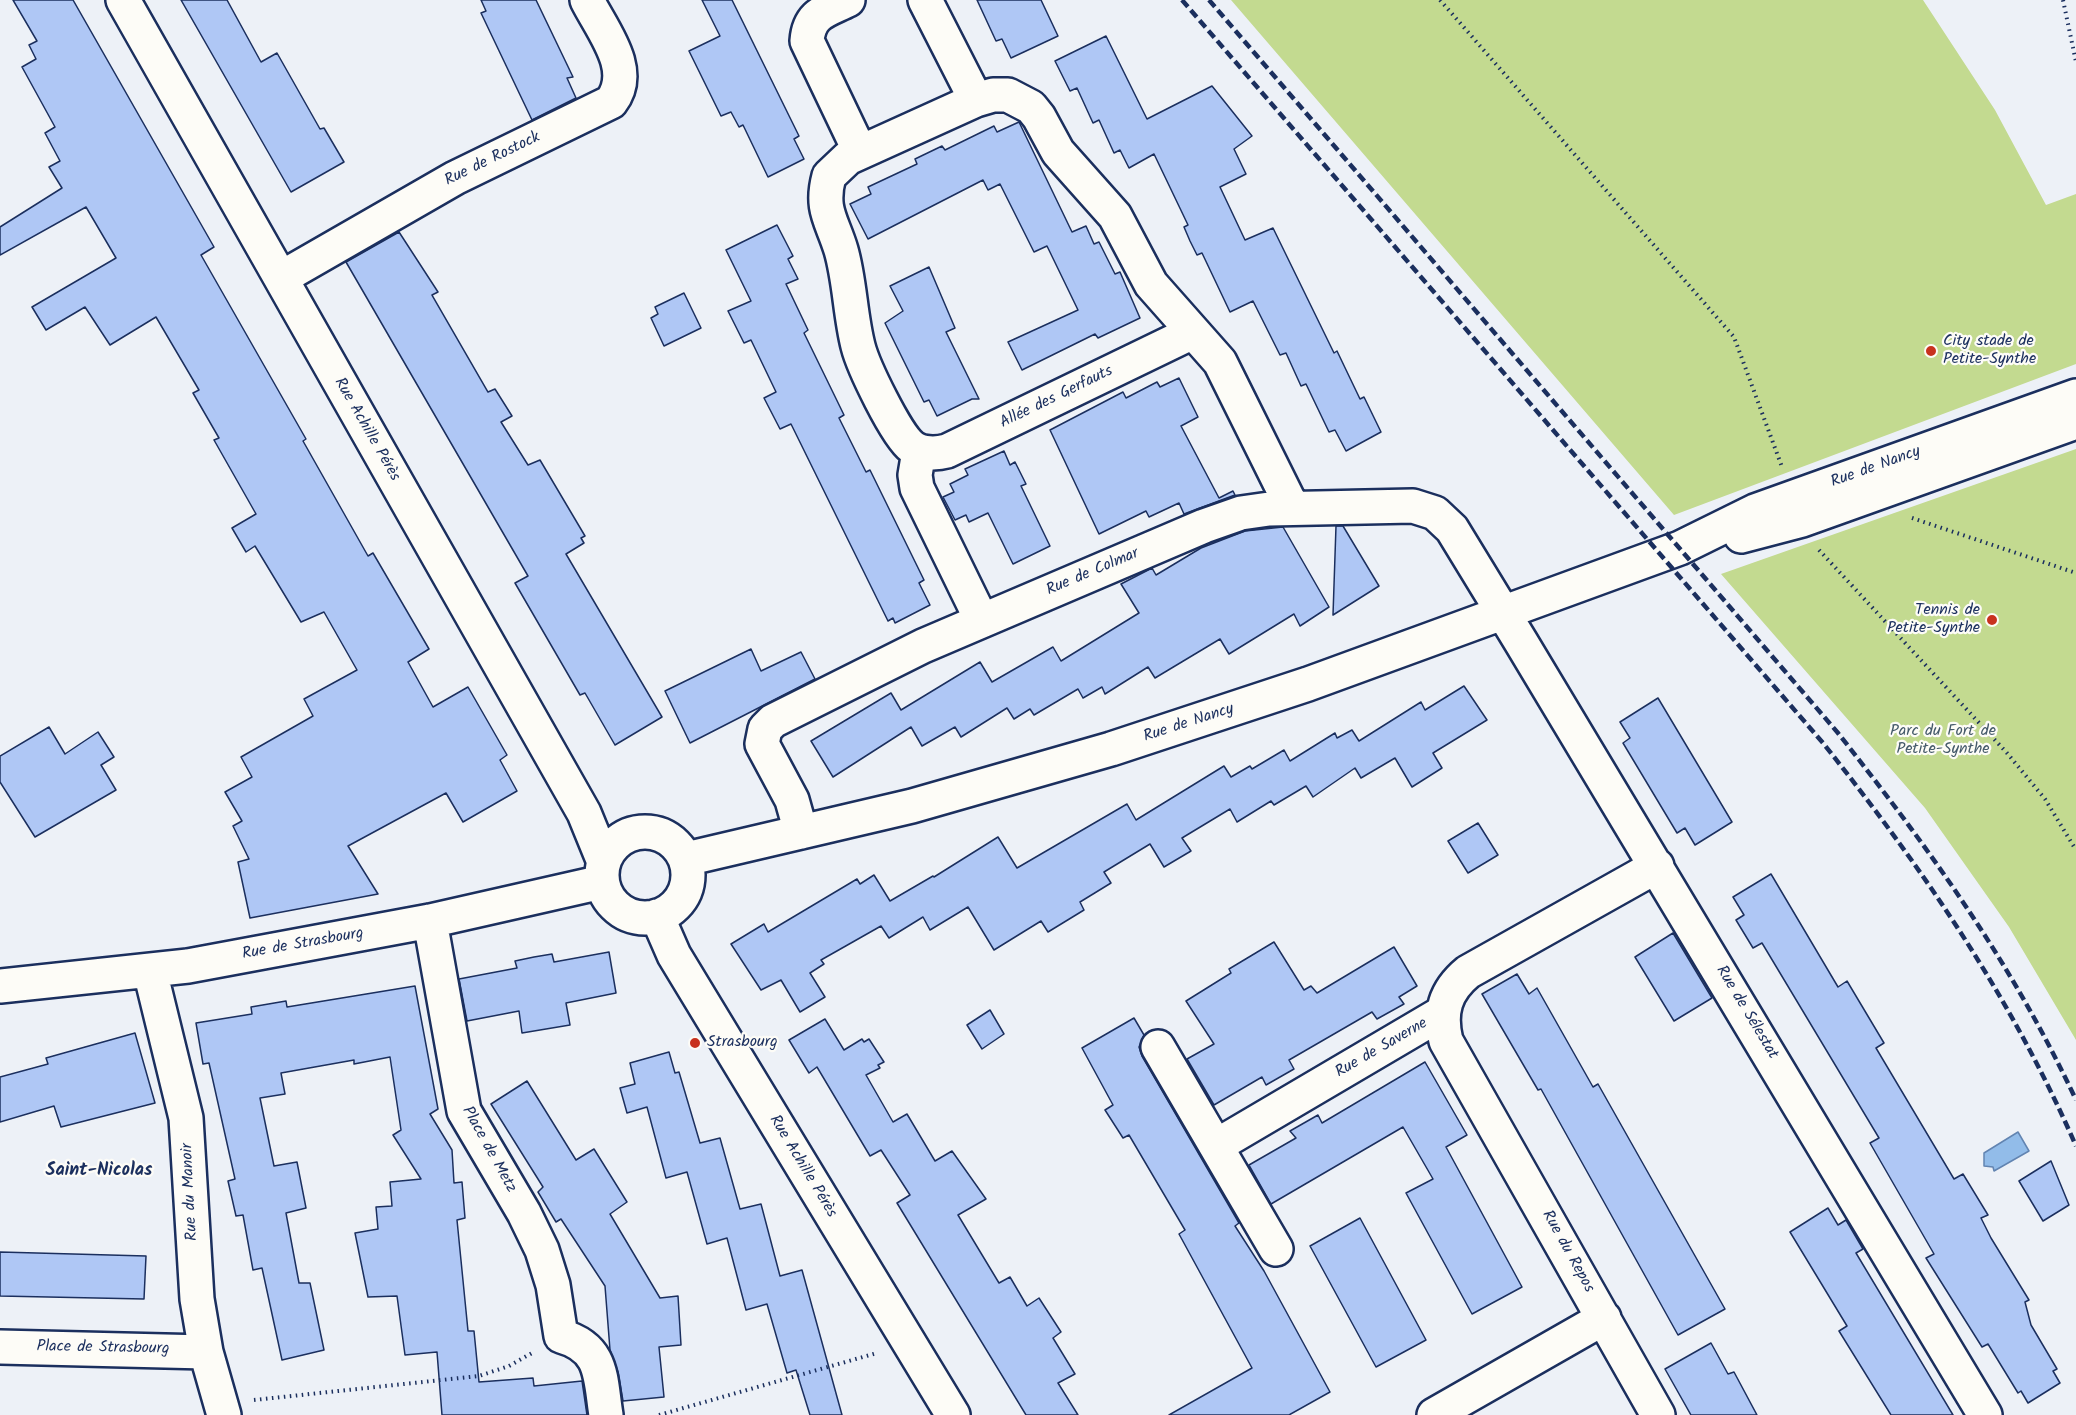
<!DOCTYPE html>
<html>
<head>
<meta charset="utf-8">
<style>
	body { margin:0 }
	canvas { display:block; background:#edf1f7 }
</style>
</head>
<body>
<canvas width="2076" height="1415"></canvas>
<script>
const g = document.querySelector('canvas').getContext('2d');
g.lineJoin = 'round';
function paint(path, color) { g.fillStyle = color; g.fill(path, 'evenodd'); }
function stroke(path, color, width, dash) { g.strokeStyle = color; g.lineWidth = width; g.lineCap = dash ? 'butt' : 'round'; g.setLineDash(dash || []); g.stroke(path); }
function drawText(font, color, halo, rows, align = 'center') {
  g.font = font + ' Kalam,sans-serif'; g.lineWidth = 4.5; g.setLineDash([]); g.textBaseline = 'middle'; g.strokeStyle = halo; g.fillStyle = color; for (const [text, x, y, turn = 0] of rows) {
    g.save(); g.translate(x, y); g.rotate((+turn || 0) * Math.PI / 180); g.textAlign = isNaN(turn) ? turn : align; if (halo) g.strokeText(text, 0, 0); g.fillText(text, 0, 0); g.restore();
  }
}
const green = new Path2D(`
	M1231,0H1923L1995,110L2046,205L2076,194V364L1674,515Z
	M2076,449V1040L2009,927L1925,808L1721,574Z`);
const water = new Path2D(`
	M2018,1132L2029,1151L1994,1171L1993,1167L1984,1166V1153Z`);
const building = new Path2D(`
	M13,0H73L214,247L201,255L306,439L303,441L368,556L373,553L429,649L408,662L433,707L468,687L507,755L500,760L517,791L463,822L446,793L348,846L378,894L250,918L238,862L249,859L233,826L242,821L225,792L252,777L241,757L313,716L304,699L357,670L324,612L301,622L255,546L246,552L232,528L256,514L214,440L219,438L193,393L199,390L156,317L110,345L85,307L46,330L32,307L116,258L86,207L0,255V227L62,188L49,167L60,161L45,133L55,127L22,67L36,59L29,45L37,41Z
	M181,0H227L261,62L277,53L320,129L324,128L344,162L291,192Z
	M481,0H536L573,77L567,78L576,98L532,120L481,13L486,11Z
	M702,0H732L799,136L794,139L804,159L768,177L743,125L739,127L731,112L721,116L689,51L720,36Z
	M977,0H1041L1058,36L1011,58L1002,39L996,41Z
	M1106,36L1147,119L1212,86L1252,136L1234,149L1246,174L1220,187L1245,240L1273,228L1334,353L1337,351L1360,399L1364,397L1381,432L1346,451L1335,430L1329,432L1306,384L1301,386L1286,353L1280,355L1253,301L1230,312L1202,253L1197,255L1190,241L1184,227L1188,225L1154,154L1129,168L1120,150L1114,153L1099,120L1093,123L1077,88L1070,91L1055,61Z
	M1019,122L1072,232L1086,226L1094,244L1099,242L1115,274L1120,272L1140,318L1098,338L1095,334L1022,370L1008,342L1078,310L1047,246L1034,252L1000,184L988,190L983,180L868,239L850,204L871,194L868,187L917,164L915,159L942,146L945,150L994,126L997,132Z
	M777,225L793,256L788,259L798,279L786,284L808,330L804,333L844,415L839,418L866,472L870,470L924,580L919,583L930,605L895,623L893,618L888,621L791,424L780,429L764,398L776,392L751,340L744,343L728,311L751,301L726,250Z
	M399,232L438,292L432,295L488,392L495,389L512,416L501,422L528,465L540,460L585,536L581,538L584,543L566,554L662,717L615,745L585,693L580,695L515,583L528,576L346,262Z
	M929,267L955,328L946,332L979,399H972L937,416L929,400L924,402L885,323L903,311L890,286Z
	M684,293L701,328L664,346L651,318L658,314L655,307Z
	M1179,378L1198,417L1181,426L1219,498L1233,491L1235,495L1184,514L1179,503L1149,517L1146,511L1099,534L1050,430L1123,392L1126,398L1157,382L1160,387Z
	M1004,451L1010,465L1015,462L1026,484L1021,486L1050,546L1013,564L988,513L969,522L966,515L955,520L943,497L954,492L950,484L968,475L965,469Z
	M1336,526H1343L1379,586L1333,615Z
	M1283,527L1329,607L1300,626L1294,614L1229,654L1220,639L1155,678L1148,667L1105,694L1102,687L1083,698L1078,689L1034,715L1030,709L1014,719L1007,708L961,737L955,727L922,746L911,727L833,777L811,741L891,693L901,710L980,662L992,682L1053,647L1061,661L1139,613L1121,584L1152,568L1156,575L1201,548L1245,531Z
	M751,649L761,671L801,652L815,679L690,743L665,691Z
	M1464,686L1487,720L1433,753L1442,768L1412,787L1395,758L1361,778L1355,768L1313,797L1306,786L1274,805L1271,801L1237,822L1230,809L1182,838L1191,851L1164,867L1150,844L1104,872L1111,883L1080,902L1084,910L1048,932L1041,921L994,950L968,907L930,930L923,917L889,938L881,926L821,960L824,964L810,973L825,997L800,1012L781,980L761,990L731,944L764,924L768,932L857,879L860,884L874,875L890,901L933,876L934,877L998,837L1017,868L1127,804L1136,820L1224,766L1231,777L1250,766L1252,769L1284,750L1290,761L1335,733L1337,738L1352,730L1359,741L1421,702L1425,710Z
	M1658,698L1732,822L1695,845L1685,828L1677,833L1623,743L1630,738L1620,722Z
	M49,727L65,754L98,732L114,757L101,765L116,790L35,837L0,782V756Z
	M1478,823L1498,855L1468,873L1448,841Z
	M1771,874L1838,987L1847,981L1884,1043L1876,1048L1954,1179L1963,1174L1988,1215L1981,1218L1991,1238L2029,1300L2025,1302L2031,1325L2057,1369L2053,1371L2060,1383L2028,1403L2021,1391L2018,1393L1988,1344L1982,1347L1926,1258L1934,1254L1870,1143L1879,1138L1762,943L1753,948L1736,920L1744,915L1733,897Z
	M1673,933L1712,998L1674,1021L1635,957Z
	M1274,942L1304,990L1311,986L1317,993L1394,947L1417,986L1399,997L1404,1004L1377,1019L1372,1012L1289,1060L1294,1069L1266,1085L1262,1077L1214,1105L1187,1059L1214,1044L1186,1001L1231,973L1229,969Z
	M609,952L616,993L566,1003L570,1025L522,1033L519,1011L467,1021L459,979L517,968L515,961L534,957L552,954L554,962Z
	M1517,974L1529,994L1537,988L1593,1087L1598,1084L1725,1309L1678,1335L1541,1089L1538,1090L1482,994Z
	M415,986L438,1109L430,1114L452,1150L454,1183L462,1182L465,1218L457,1220L468,1331H474L479,1382L533,1378L534,1386L582,1381L587,1415H442L437,1352L405,1355L397,1296L368,1297L355,1233L378,1229L376,1207L392,1206L390,1182L421,1179L393,1135L401,1130L390,1057L354,1064V1060L281,1073L285,1094L260,1098L274,1166L297,1162L306,1208L286,1213L299,1283H310L324,1350L282,1360L262,1268L253,1270L243,1215L236,1216L228,1181L235,1179L209,1063L203,1064L196,1023L252,1014L251,1007L286,1001L287,1007Z
	M990,1010L1004,1034L982,1049L967,1025Z
	M1134,1018L1144,1035L1139,1047L1142,1056L1239,1223L1235,1226L1264,1271L1330,1392L1289,1415H1169L1252,1368L1179,1234L1185,1230L1129,1135L1123,1138L1105,1110L1113,1105L1082,1048Z
	M825,1019L844,1050L862,1039L864,1042L869,1039L884,1062L878,1065L880,1068L866,1075L893,1122L907,1114L935,1161L952,1151L986,1199L958,1215L999,1283L1010,1277L1027,1306L1039,1298L1061,1332L1053,1338L1075,1374L1058,1383L1078,1415H1026L897,1203L910,1195L881,1150L870,1156L817,1067L809,1073L789,1040Z
	M135,1033L155,1103L61,1127L54,1106L0,1122V1077L48,1064L46,1058Z
	M669,1052L675,1073L679,1072L700,1143L720,1138L740,1209L761,1204L780,1276L802,1270L842,1415H810L796,1370L787,1373L767,1304L746,1310L727,1238L707,1244L687,1172L666,1178L647,1107L627,1113L620,1088L635,1084L630,1063Z
	M1425,1062L1467,1135L1446,1147L1522,1287L1472,1314L1406,1193L1433,1179L1403,1127L1271,1204L1249,1165L1296,1138L1290,1131L1318,1115L1322,1123Z
	M527,1081L576,1160L594,1149L627,1202L610,1214L660,1298L678,1296L681,1345L659,1347L664,1397L623,1401L618,1372L610,1350L605,1286L561,1219L556,1222L538,1192L543,1187L491,1104Z
	M2051,1161L2069,1205L2043,1221L2019,1181Z
	M1828,1208L1838,1225L1846,1220L1863,1249L1856,1253L1953,1415H1891L1839,1331L1847,1326L1790,1232Z
	M1360,1218L1426,1340L1376,1367L1310,1246Z
	M0,1252L146,1256L144,1299L0,1296Z
	M1711,1343L1728,1374L1734,1372L1757,1415H1691L1665,1369Z`);
const path = new Path2D(`
	M1440,0L1734,337L1782,467
	M2063,0L2076,62
	M1912,518L2076,573
	M1819,550L2007,753L2045,799L2076,850
	M254,1400L479,1376L509,1366L532,1353
	M659,1415L877,1353`);
const minor = new Path2D(`
	M123,0L584,813L604,862
	M848,0C826,11 809,13 807,41L860,152
	M925,0L976,100
	M281,278L455,178L611,102C636,70 602,30 587,0
	M1193,332L947,451C936,454 921,454 912,447C896,435 863,366 858,346C850,315 850,281 841,250C832,220 820,210 829,176L848,158L976,100L993,95H1008L1031,107L1039,117L1058,152L1115,216L1151,284L1220,362L1292,507
	M919,451L915,475L917,488L982,621
	M1741,536L1802,520L2076,422
	M602 875a43 43 0 1 1 86 0a43 43 0 1 1-86 0Z
	M801,832L792,800L762,744L765,729L773,721L923,646L1204,526L1241,513L1269,509L1413,506L1435,513L1452,529L1521,642L1985,1415
	M686,859L912,806L1111,749L1308,684L1680,548L1755,511L2076,396
	M1657,866L1468,972C1445,991 1439,1012 1446,1041L1658,1415
	M657,916L674,955L953,1415
	M430,921L464,1111L524,1213L542,1250L553,1285L561,1336C604,1348 600,1378 606,1415
	M150,971L186,1118L197,1299L206,1352L224,1415
	M0,986L188,966L430,921L602,882
	M1158,1047L1276,1249
	M1216,1146L1442,1013
	M0,1347L206,1352
	M1434,1415L1604,1318`);
const rail = new Path2D(`
	M1182,0L1823,743C1924,870 2011,997 2076,1146
	M1209,0L1838,733C1931,851 2012,963 2076,1100`);
const markers = [
	[1931,351,6,"#c8321e"],
	[1992,620,6,"#c8321e"],
	[695,1043,6,"#c8321e"]
];
const streetNames = [
	["Rue de Rostock",493,160,-26],
	["Allée des Gerfauts",1057,398,-26],
	["Rue Achille Pérès",366,430,60],
	["Rue de Nancy",1876,468,-20],
	["Rue de Colmar",1093,573,-23],
	["Rue de Nancy",1189,724,-18],
	["Rue de Strasbourg",303,945,-10],
	["Rue de Sélestat",1746,1013,59],
	["Rue de Saverne",1382,1049,-30],
	["Place de Metz",488,1150,61],
	["Rue Achille Pérès",802,1167,59],
	["Rue du Manoir",191,1192,-93],
	["Rue du Repos",1567,1252,61],
	["Place de Strasbourg",103,1349,1]
];
const poiNames = [
	["City stade de",1943,342],
	["Petite-Synthe",1943,360],
	["Tennis de",1980,611,"right"],
	["Petite-Synthe",1980,629,"right"],
	["Strasbourg",707,1043]
];
const parkNames = [
	["Parc du Fort de",1943,732],
	["Petite-Synthe",1943,750]
];
const neighbourhoodNames = [
	["Saint-Nicolas",99,1172]
];
paint(green, '#c3da90');
paint(water, '#92bce9');
stroke(water, '#6284b1', 1.5);
paint(building, '#afc7f5');
stroke(building, '#1b2f5e', 1.5);
stroke(minor, '#1b2f5e', 38);
stroke(path, '#1b2f5e', 4, [1.5, 4.5]);
stroke(minor, '#fdfcf7', 33);
stroke(rail, '#1b2f5e', 4.5, [9, 4.5]);
for (const [x, y, r, color] of markers) { const dot = new Path2D(); dot.arc(x, y, r, 0, 2 * Math.PI); g.fillStyle = color; g.fill(dot); stroke(dot, '#fdfcf7', 2); }
drawText('16px', '#1b2f5e', '#fdfcf7', streetNames);
drawText('16px', '#1b2f5e', '#fdfcf7', poiNames, 'left');
drawText('16px', '#455a6a', '#fdfcf7', parkNames);
drawText('bold 18px', '#1b2f5e', '#fdfcf7', neighbourhoodNames);
</script>
</body>
</html>
